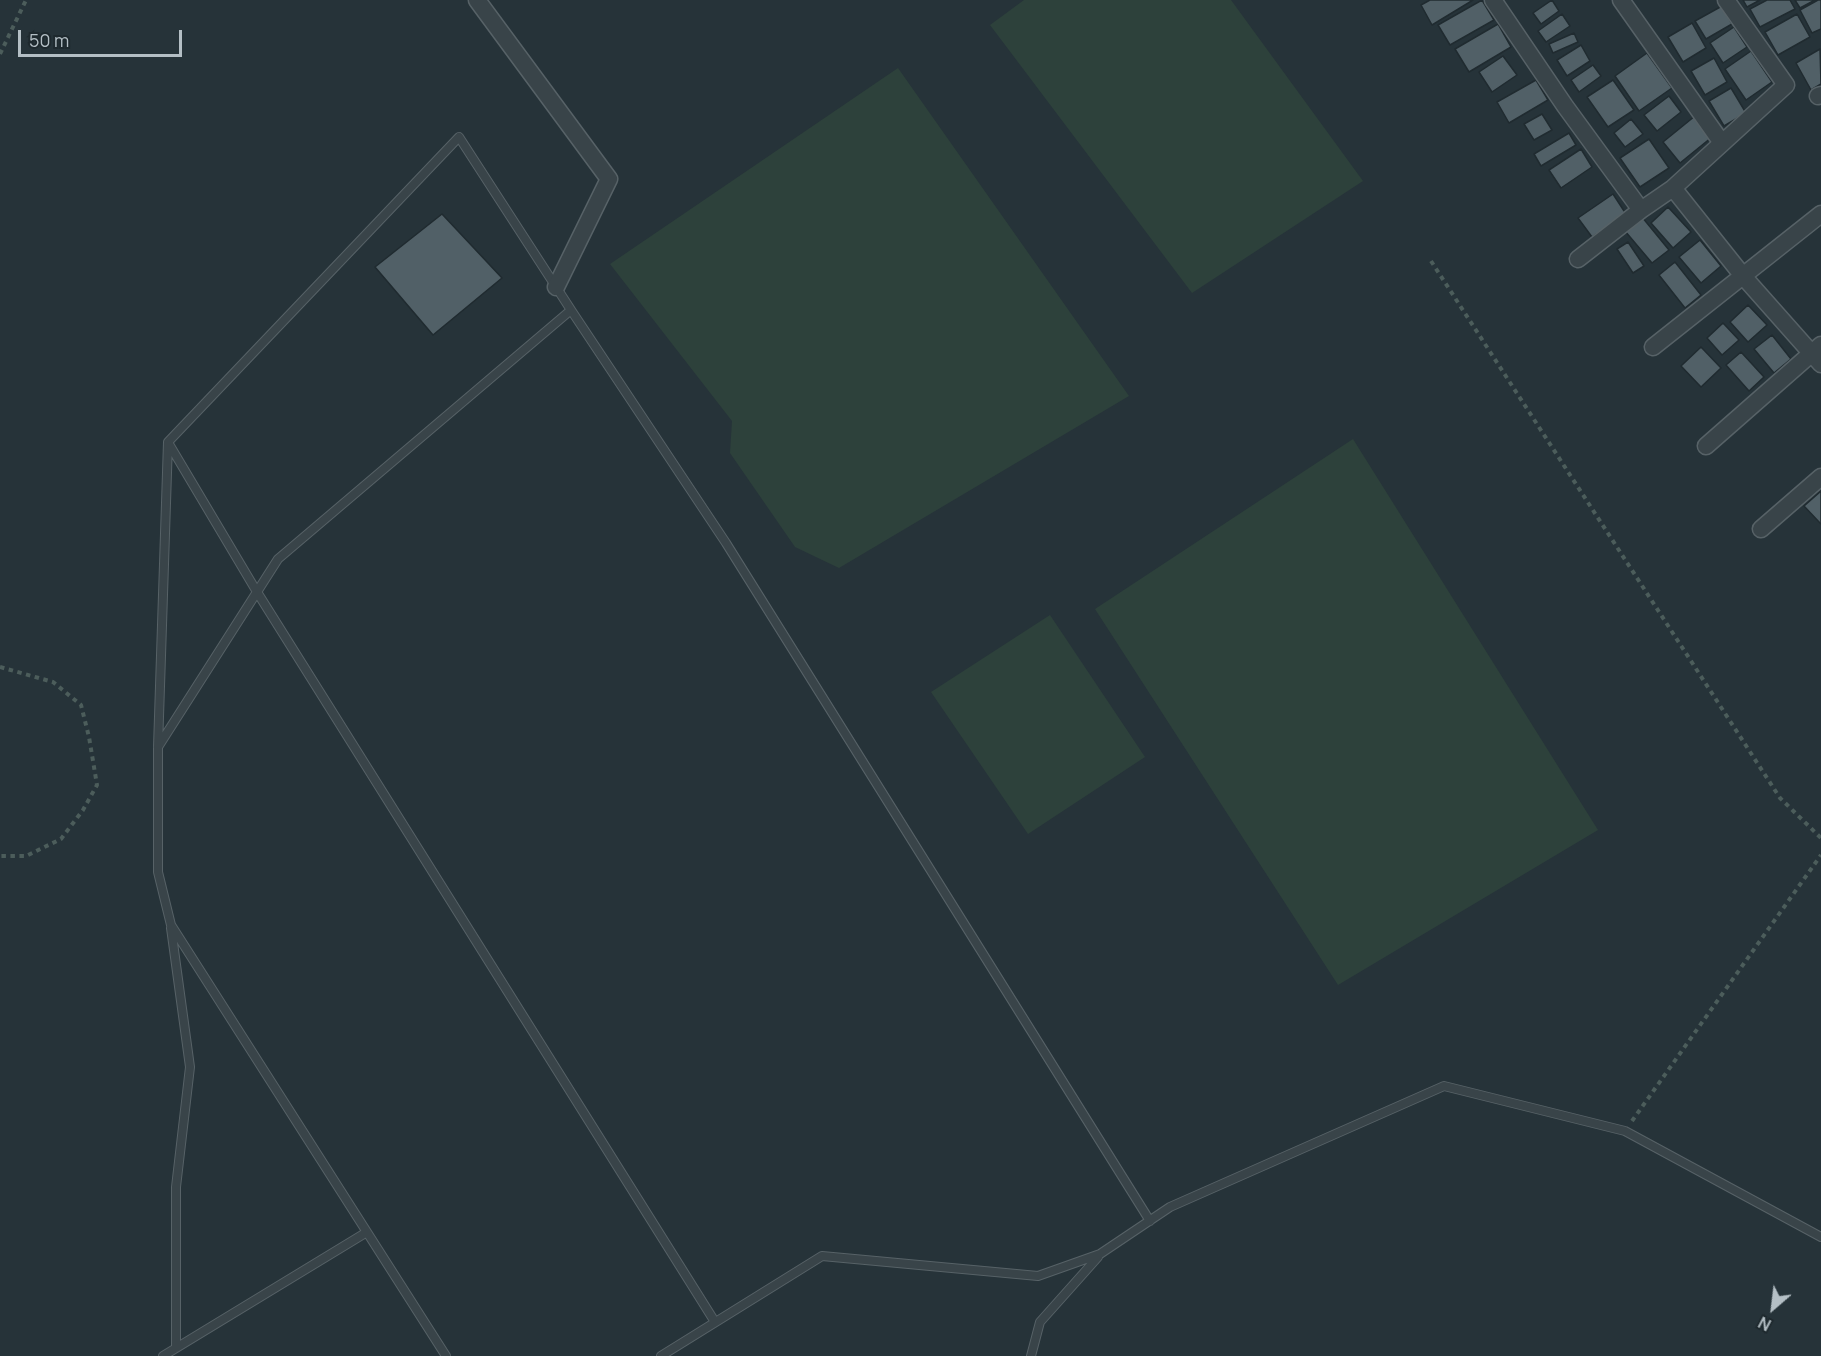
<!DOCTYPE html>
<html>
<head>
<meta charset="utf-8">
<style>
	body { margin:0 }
	#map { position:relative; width:1821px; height:1356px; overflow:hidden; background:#263339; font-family:Manrope,sans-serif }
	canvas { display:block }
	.north { position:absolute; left:1743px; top:1278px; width:60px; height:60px; -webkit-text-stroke:4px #1e292e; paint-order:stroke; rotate:208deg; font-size:16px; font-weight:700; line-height:24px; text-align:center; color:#b4bfc5 }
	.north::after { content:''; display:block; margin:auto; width:21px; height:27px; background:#b4bfc5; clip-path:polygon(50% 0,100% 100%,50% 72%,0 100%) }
	.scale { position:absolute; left:18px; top:30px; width:164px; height:27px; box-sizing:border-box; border:3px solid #b4bfc5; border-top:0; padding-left:8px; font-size:18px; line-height:21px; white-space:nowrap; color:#b4bfc5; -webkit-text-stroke:4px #1e292e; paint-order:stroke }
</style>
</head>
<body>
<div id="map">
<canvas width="1821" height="1356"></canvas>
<div class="north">N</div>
<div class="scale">50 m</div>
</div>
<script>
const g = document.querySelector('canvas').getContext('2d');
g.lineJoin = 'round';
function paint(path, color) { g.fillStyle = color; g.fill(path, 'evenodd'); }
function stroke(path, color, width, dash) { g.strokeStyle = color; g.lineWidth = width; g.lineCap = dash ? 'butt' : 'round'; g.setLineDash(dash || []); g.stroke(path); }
const green = new Path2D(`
	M1024,0H1231L1363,181L1192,293L990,25Z
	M898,68L1129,396L839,568L795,547L730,453L732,421L610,264Z
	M1353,439L1598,830L1338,985L1095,609Z
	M1050,615L1145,757L1028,834L931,692Z`);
const building = new Path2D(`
	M1430,0H1473L1432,25L1421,5Z
	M1482,0L1494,20L1450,45L1438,25Z
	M1552,0L1559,11L1541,24L1533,13Z
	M1743,0H1760L1747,7Z
	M1767,0H1790L1795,9L1760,27L1750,9Z
	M1795,0H1815L1800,8Z
	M1818,0H1821V29L1812,33L1800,10Z
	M1722,6L1732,24L1706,39L1695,21Z
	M1562,14L1570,26L1546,42L1538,31Z
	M1797,14L1810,37L1778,55L1765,32Z
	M1692,23L1706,48L1683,62L1668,37Z
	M1498,24L1511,47L1469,72L1455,49Z
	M1734,27L1747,47L1723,63L1710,43Z
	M1574,33L1578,42L1553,53L1549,44Z
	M1581,45L1590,61L1567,76L1557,60Z
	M1820,49L1821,84L1811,90L1796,63Z
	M1751,51L1772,82L1746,100L1725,69Z
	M1647,53L1672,88L1639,111L1615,76Z
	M1503,56L1517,75L1492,92L1479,72Z
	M1714,58L1727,82L1705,95L1691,71Z
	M1593,65L1601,76L1579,92L1571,80Z
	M1536,80L1548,100L1509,123L1497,102Z
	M1613,80L1634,110L1608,127L1587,97Z
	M1731,88L1746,113L1724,126L1709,101Z
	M1669,96L1681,112L1657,131L1644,115Z
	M1542,114L1552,130L1534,140L1524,124Z
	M1695,116L1712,137L1680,163L1663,142Z
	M1631,119L1643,134L1625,147L1614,133Z
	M1569,133L1576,145L1541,166L1534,154Z
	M1649,139L1669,168L1640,187L1620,158Z
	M1581,149L1592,167L1561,188L1549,170Z
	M1613,194L1626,214L1592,237L1578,218Z
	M1668,207L1691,232L1673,248L1651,223Z
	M442,214L502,278L433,335L375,267Z
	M1642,217L1669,250L1652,263L1625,231Z
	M1700,240L1721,266L1701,283L1679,257Z
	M1628,242L1644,266L1633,273L1617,249Z
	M1675,262L1701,295L1685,308L1659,275Z
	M1748,305L1767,325L1748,342L1730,322Z
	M1723,323L1739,340L1722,355L1707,338Z
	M1772,335L1791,359L1774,373L1754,349Z
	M1701,347L1721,368L1701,387L1681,366Z
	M1741,352L1764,377L1749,391L1726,365Z
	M1821,491V524L1804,506Z`);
const path = new Path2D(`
	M0,54L26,0
	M1431,261L1780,798L1821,838
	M0,667L53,682L81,705L89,737L97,785L83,810L61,839L26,856H0
	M1632,1121L1821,855`);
const lane = new Path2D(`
	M169,444L257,592L715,1322
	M158,747L278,559L571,310L726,543L1150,1221
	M171,928L190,1067L176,1187V1348
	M163,1356L367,1232
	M446,1356L171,925L158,872V747L168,442L459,137L571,310
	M661,1356L822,1256L1038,1276L1100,1254L1170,1207L1444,1086L1625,1131L1821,1237
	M1031,1356L1040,1322L1098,1257`);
const street = new Path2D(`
	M477,0L609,179L556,287
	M1493,0L1565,106L1641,210L1673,188L1743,276L1821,364
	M1621,0L1722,143
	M1818,96L1821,95
	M1673,188L1786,85L1726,0
	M1578,259L1641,210
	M1653,347L1821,214
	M1706,446L1821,345
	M1761,529L1821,477`);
paint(green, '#2d413b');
paint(building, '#516067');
stroke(building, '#202b30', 1.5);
stroke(lane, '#576267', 10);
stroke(street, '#576267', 19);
stroke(path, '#4c5d5b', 4, [4.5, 4.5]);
stroke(lane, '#394449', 8);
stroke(street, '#394449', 16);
</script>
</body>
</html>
